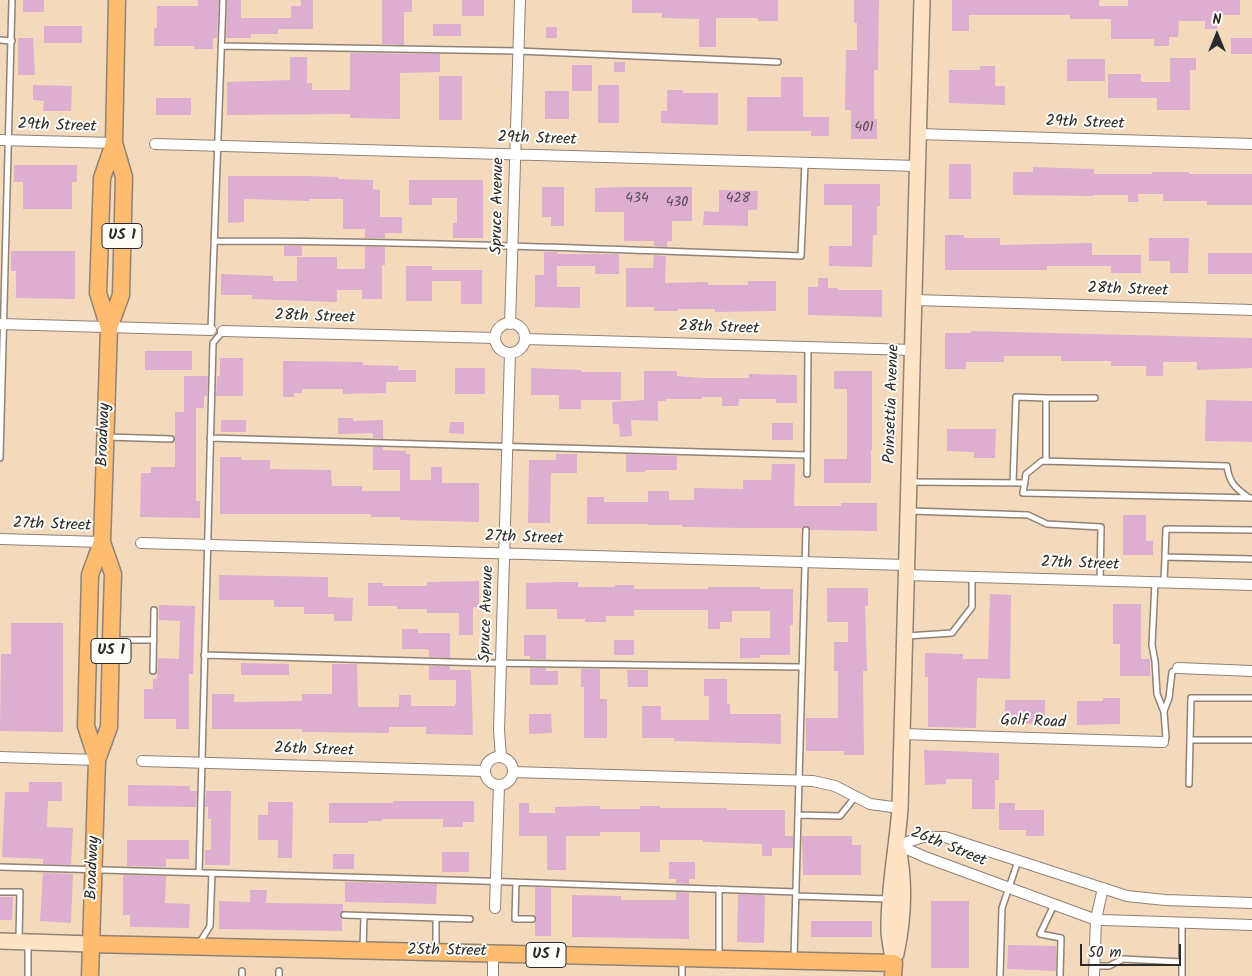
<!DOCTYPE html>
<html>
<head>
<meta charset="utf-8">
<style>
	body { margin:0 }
	#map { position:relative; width:1252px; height:976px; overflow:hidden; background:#f4dabd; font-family:Kalam,sans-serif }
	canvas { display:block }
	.north { position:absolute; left:1192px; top:10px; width:50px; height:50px; -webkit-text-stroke:4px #fdfcf7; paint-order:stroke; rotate:0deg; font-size:14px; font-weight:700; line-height:20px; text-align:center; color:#2b2b2b }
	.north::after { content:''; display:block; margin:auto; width:18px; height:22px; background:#2b2b2b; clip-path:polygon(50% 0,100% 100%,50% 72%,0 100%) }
	.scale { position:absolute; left:1080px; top:944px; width:101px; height:22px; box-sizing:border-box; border:2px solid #2b2b2b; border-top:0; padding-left:6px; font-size:15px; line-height:18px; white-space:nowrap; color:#2b2b2b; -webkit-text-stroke:4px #fdfcf7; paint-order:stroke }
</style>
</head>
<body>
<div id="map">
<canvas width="1252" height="976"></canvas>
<div class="north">N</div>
<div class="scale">50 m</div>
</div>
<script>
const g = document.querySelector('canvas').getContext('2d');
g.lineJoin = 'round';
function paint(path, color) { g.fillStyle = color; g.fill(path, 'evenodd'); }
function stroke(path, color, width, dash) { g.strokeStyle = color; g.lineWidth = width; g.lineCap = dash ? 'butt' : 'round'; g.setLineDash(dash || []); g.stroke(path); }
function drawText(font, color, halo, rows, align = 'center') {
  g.font = font + ' Kalam,sans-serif'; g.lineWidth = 4; g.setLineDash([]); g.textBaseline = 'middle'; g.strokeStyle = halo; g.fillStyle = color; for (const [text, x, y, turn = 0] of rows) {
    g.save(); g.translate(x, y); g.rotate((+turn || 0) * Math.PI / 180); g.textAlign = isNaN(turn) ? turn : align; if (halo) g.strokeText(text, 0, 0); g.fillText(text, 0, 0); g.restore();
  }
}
const building = new Path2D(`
	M23,0H44V12H23Z
	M198,0H219L217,38H213V49H194V46H154V28H157V6H198Z
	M227,0H241V18H291V6H301V0H313V29H278V34H251V38H226Z
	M382,0H412V12H404V45L382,44Z
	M462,0H484V16H462Z
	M632,0H778V21H758V18H716V47H699V19L662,18V13H632Z
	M854,0H879L878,70H874V119H877V139H851V110H845L846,50H857V23H854Z
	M952,0H1099V6H1128V0H1240V15H1217V29H1205V21H1179L1178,37H1169V46H1154V39H1111V19H1070V15H969V31H952Z
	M433,24H461V36H433Z
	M44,26H82V43H44Z
	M546,27H557V38H546Z
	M18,38H33L35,75H18Z
	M1231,38H1252V54H1231Z
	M350,53L440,54V72L400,73V119L350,118V114L227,115V82L290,80V57H307V83H312V90H350Z
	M1170,58H1196V70H1190V110H1157V98H1108V74H1141V82H1170Z
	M1067,59H1105V81H1067Z
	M614,62H625V72H614Z
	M572,65H592V91H572Z
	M980,66H995V86H1005V105L949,103V70H980Z
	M439,76H462V120H439Z
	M781,77H803V117H829V136H811V131H747V97H781Z
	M33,85L72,86L71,111H43L44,101L33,100Z
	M598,85H619V123H598Z
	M667,90H683V93H718V125L661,123V111H667Z
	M545,91H569V119H545Z
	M156,98H191V115H156Z
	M949,164H971V199H949Z
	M14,165H77V182H72V209H23V182H14Z
	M1033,167L1094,169V174H1152V172H1189V174H1252V205H1207V201H1163V194H1138V202H1128V195H1093V196L1013,195V172H1033Z
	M228,176H309L338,177V179L373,180V189L380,190V217H402V233H385V238H365V229H343V199H309V201L244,199V222L228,223Z
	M409,180H483V238H453V223H457V198H432V205H409Z
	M824,184H880V206H877V235H873L872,267L829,266V246H852V205H824Z
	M542,187H564V226H551V217H542Z
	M626,187H692V221H672V241H667V247L654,246V241H624V212H595V188Z
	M719,190L758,191L757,210H748V226L703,225L704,211L719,212Z
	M945,235H964V238H1000V245L1092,243V255H1141V273H1111V266H1047V270H945Z
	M1149,238H1189L1188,273H1170V261H1149Z
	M284,246H302V256H284Z
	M365,247H385V265H382V299H362V290H337V302L252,299V295H221V274L273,276V281H297V257H337V269H365Z
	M11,251H75V299L16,298V271H11Z
	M544,252H557V254H619V274H595V266H557V287H580V308L535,307V275H544Z
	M1208,253H1252V274H1208Z
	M654,255L666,256L665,283L708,282V285H748V281H776V311L715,312V309H678V311H654V307H626V268H653Z
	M406,266H432V270H482V304H461V281H432V301H406Z
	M818,278H828V288H838V290H882V317L808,315V287H818Z
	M971,331L1252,338V368L1197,370V362H1163V376H1146V366H1111V361H1061V356H1004V362H966V369H945V333H971Z
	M145,351H192V370H145Z
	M220,358H243V396H216L217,376H220Z
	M283,361L363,362V365L399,366L398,370H416V382H386V393L343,394V389H302V393H294V397H283Z
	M455,368H485V394H455Z
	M531,368L581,370V372H621V400H581V409H559V395H531Z
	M644,371H677V376L702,378H749V374L797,375V403H776V399H739L738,406H722V397H702V399H666V401H658V421L631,420L632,436L620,437L619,424H613L612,402L644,400Z
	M834,371H872V450H871V483H824V459H847V389H834Z
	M184,376H208L207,396H204V408H196V501H200V518L140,517L141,473H151V467H175V412H184Z
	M1206,400L1252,401V442L1205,441Z
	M338,418H353V421L383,420V439L373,438V433L338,434Z
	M221,420H246V432H221Z
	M450,422H464V434L449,433Z
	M772,423H793V440H772Z
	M947,429H996L995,458H974V452L947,451Z
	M373,447H383V450L406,451V454H410V480H431V467H442V483H479V522L400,520V517H371V514H220V457H241V460H270V469L331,470L332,486H362V491H400V470H373Z
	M556,454H577V473H551L550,523H528L529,460H556Z
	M626,454L677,456V470H645V472H626Z
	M772,464H795L794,506H841V503H877V531L810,530L809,527L806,526L802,528H743L682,527V525H648V524H587V497H604V502H648V491H669V500H694V488L743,489V480H771Z
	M1123,515H1146V541H1153V555H1123Z
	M219,575L328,577V597L353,598L352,621H334V614H304V607H274V600H219Z
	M479,581V607H473V635H459V613H427V609H397V606H368V583H383V586H427V582Z
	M557,582H578V587H615V585H634V589H708V587H760V589H793V625H790V655H760V658H740V638H770V611H732V622H720V629H708V610H634V616H606V622H585V619H557V609H526V583Z
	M827,588H868V606H865L867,671H863L864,755H844V751H806V718H838V671H834V642H848V622H827Z
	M990,594L1011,595L1010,679L977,678L976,728L928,727V677H925V653L963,654V659H988Z
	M1113,604H1141V659H1150V676H1120V644H1113Z
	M159,605L195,606L193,674H189V729H176V719H144V689H153V679H157L158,658L179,659L180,621L159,620Z
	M11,623H63V732L0,731L1,654H11Z
	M402,629H418V633H450V658L429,657V650L426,649H402Z
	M524,635H546V659H530V656H524Z
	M614,640H634V655H614Z
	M241,663L289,664V675H241Z
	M332,664H357L358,707H399V695H411V706H455V704H456V680H429V666H450V670H471L473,735L426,734V727H389V733L302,732V729H212V694H234V702L302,701V694H332Z
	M530,668H546V671H558V685H530Z
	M581,669H600V699H607V738H584V687H581Z
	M627,670H648V687H628Z
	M704,679H727V704H730V714H781V744L674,741V738H642V706H661V720H709V696H704Z
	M1103,698H1120V724L1077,725V701H1103Z
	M1005,700H1045V724L1005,723Z
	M529,714H551L552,733L529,734Z
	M924,750L999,753V780H995V809H972V779H946V784L925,785Z
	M29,782H62V801H48L47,827L73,828L71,865L43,864V859L2,857L5,792H29Z
	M128,785L190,786V791H197L196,807L128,806Z
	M206,791H231L230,865H205V850H211V819H208V807H205Z
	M393,801H474V822H463V827H443V819H382V821H368V823H329V803H393Z
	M268,802H293L292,858H278V840H258V815H268Z
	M519,803H529V813H555V807L589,806H600V809H640V806H660V808H727V810H785V836H793V848H772V856H762V844L703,842V840H660V852H640V832H600V836H566V870H547V836H519Z
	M999,803H1015V810H1044V836H1026V830H999Z
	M802,836H852V845H861V875H803Z
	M127,840H189V859H166V867L127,866Z
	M442,852H469V872H442Z
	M333,854H354V869H333Z
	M669,862H695V879H689V884L676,883V879H669Z
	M43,873L73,874L71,923L40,921Z
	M123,875L166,876L165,903L190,904L189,928L130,927V915H123Z
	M345,882L437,884L436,904L345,902Z
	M535,887L551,888V936H535Z
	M250,890H267L266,903L343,904V911L340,915L342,919V931L219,929V901L250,902Z
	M676,892L689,893V939L572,937V895L621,896V900H676Z
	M738,894L765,895L764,943L737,942Z
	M0,897H13L12,920H0Z
	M931,901H969V968H931Z
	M811,921H872V937H811Z
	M1008,945L1056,946V971L1007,969Z`);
const lane = new Path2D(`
	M0,40L12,41
	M221,46L518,51L778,62
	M215,241C410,241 606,249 801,256L805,163
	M211,330L223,0
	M1046,398H1095
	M107,437L171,439
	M210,438L806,455
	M0,458L12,0
	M807,474L808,348
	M912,482L1025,483
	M1013,483L1016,397L1046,398V461
	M1248,497C1235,488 1229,482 1227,466L1042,461L1026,474L1023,493L1252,498
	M911,511L1028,515L1047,524L1101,527L1100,581
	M1252,530L1166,529L1165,557L1252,559
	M1164,582L1165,557
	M1155,583L1152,645L1155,661L1157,694L1164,712L1166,738L1163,742
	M907,636L952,633L972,607V577
	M114,640H154
	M204,655L486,663L801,667
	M153,671L154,610
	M1164,711L1169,698L1172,672L1178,668
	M1190,740H1252
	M1189,784L1191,698H1252
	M798,815L840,816L855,797
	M0,867L482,881L796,892
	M199,873L213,343L223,331
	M516,882L515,919H532
	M0,892H20L19,939
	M796,896L888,899
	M1054,905L1040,934L1061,938L1060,976
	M344,915L470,919
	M200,942L210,926L212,873
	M363,948L364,916
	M436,949V918
	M719,956V889
	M794,958L806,530
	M682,961V976
	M1094,966H1109L1123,959L1182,962
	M28,976V944
	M242,976V971
	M279,976V971
	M1000,976L1002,908L1018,861
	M1182,976V922`);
const street = new Path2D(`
	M918,134L1252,144
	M0,140L114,143
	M155,144L917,166
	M914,300L1252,310
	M495 338a15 15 0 1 1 30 0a15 15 0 1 1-30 0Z
	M0,324L211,330
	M510,324L520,0
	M223,331L495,338
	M525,339L912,350
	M0,539L102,542
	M141,543L906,565
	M906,575L1252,585
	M1178,668L1252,671
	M902,734L1163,742
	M0,757L97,760
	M501,757L499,730L510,353
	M485 771a14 14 0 1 1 28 0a14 14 0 1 1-28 0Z
	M142,761L484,771
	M513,772L813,781L835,786L870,804L900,808
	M898,845L925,857L1091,918L1103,920L1252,925
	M898,845L923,837H945L1127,896L1165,900L1252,903
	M495,908L499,785
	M493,976V953
	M1094,976L1096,919L1103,888`);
const secondary = new Path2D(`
	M0,941L91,944
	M896,954C903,921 905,887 899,853
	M894,963C892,953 890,942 889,932C888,891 897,850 900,808L922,0`);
const primary = new Path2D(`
	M109,328L98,293L102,178L114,143L117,0
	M97,760L86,726L90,575L102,542L109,328L121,295L124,177L114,143
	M91,944L894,963L893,976
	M90,976L97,760L109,727L111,640L113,574L102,542`);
const numberNames = [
	["401",864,129],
	["434",637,200],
	["428",738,200],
	["430",677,204]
];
const shields = [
	[122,236,40],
	[111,651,40],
	[546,955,40]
];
const shieldNames = [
	["US 1",122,236],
	["US 1",111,651],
	["US 1",546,955]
];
const streetNames = [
	["29th Street",1085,124,2],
	["29th Street",57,127,2],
	["29th Street",537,140,2],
	["Spruce Avenue",499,206,-89],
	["28th Street",1128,291,2],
	["28th Street",315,318,2],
	["28th Street",719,329,2],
	["Poinsettia Avenue",893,404,-88],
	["Broadway",105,435,-88],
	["27th Street",52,526,2],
	["27th Street",524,539,2],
	["27th Street",1080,565,2],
	["Spruce Avenue",488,614,-88],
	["Golf Road",1033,723,2],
	["26th Street",314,751,2],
	["26th Street",948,848,22],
	["Broadway",94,868,-88],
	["25th Street",447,952,1]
];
paint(building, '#ddaed0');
stroke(lane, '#908274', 8);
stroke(street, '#908274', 12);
stroke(secondary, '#908274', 18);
stroke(primary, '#908274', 19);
stroke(lane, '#fff', 5);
stroke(street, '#fff', 10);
stroke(secondary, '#fee4c5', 15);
stroke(primary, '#fdbc6f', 16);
drawText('14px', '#584c54', null, numberNames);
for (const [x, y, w] of shields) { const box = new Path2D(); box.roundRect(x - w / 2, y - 12.5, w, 25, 4); g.fillStyle = '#fdfcf7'; g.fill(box); stroke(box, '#2b2b2b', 1); }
drawText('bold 15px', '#2b2b2b', null, shieldNames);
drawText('16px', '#2b2b2b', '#fdfcf7', streetNames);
</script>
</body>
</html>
